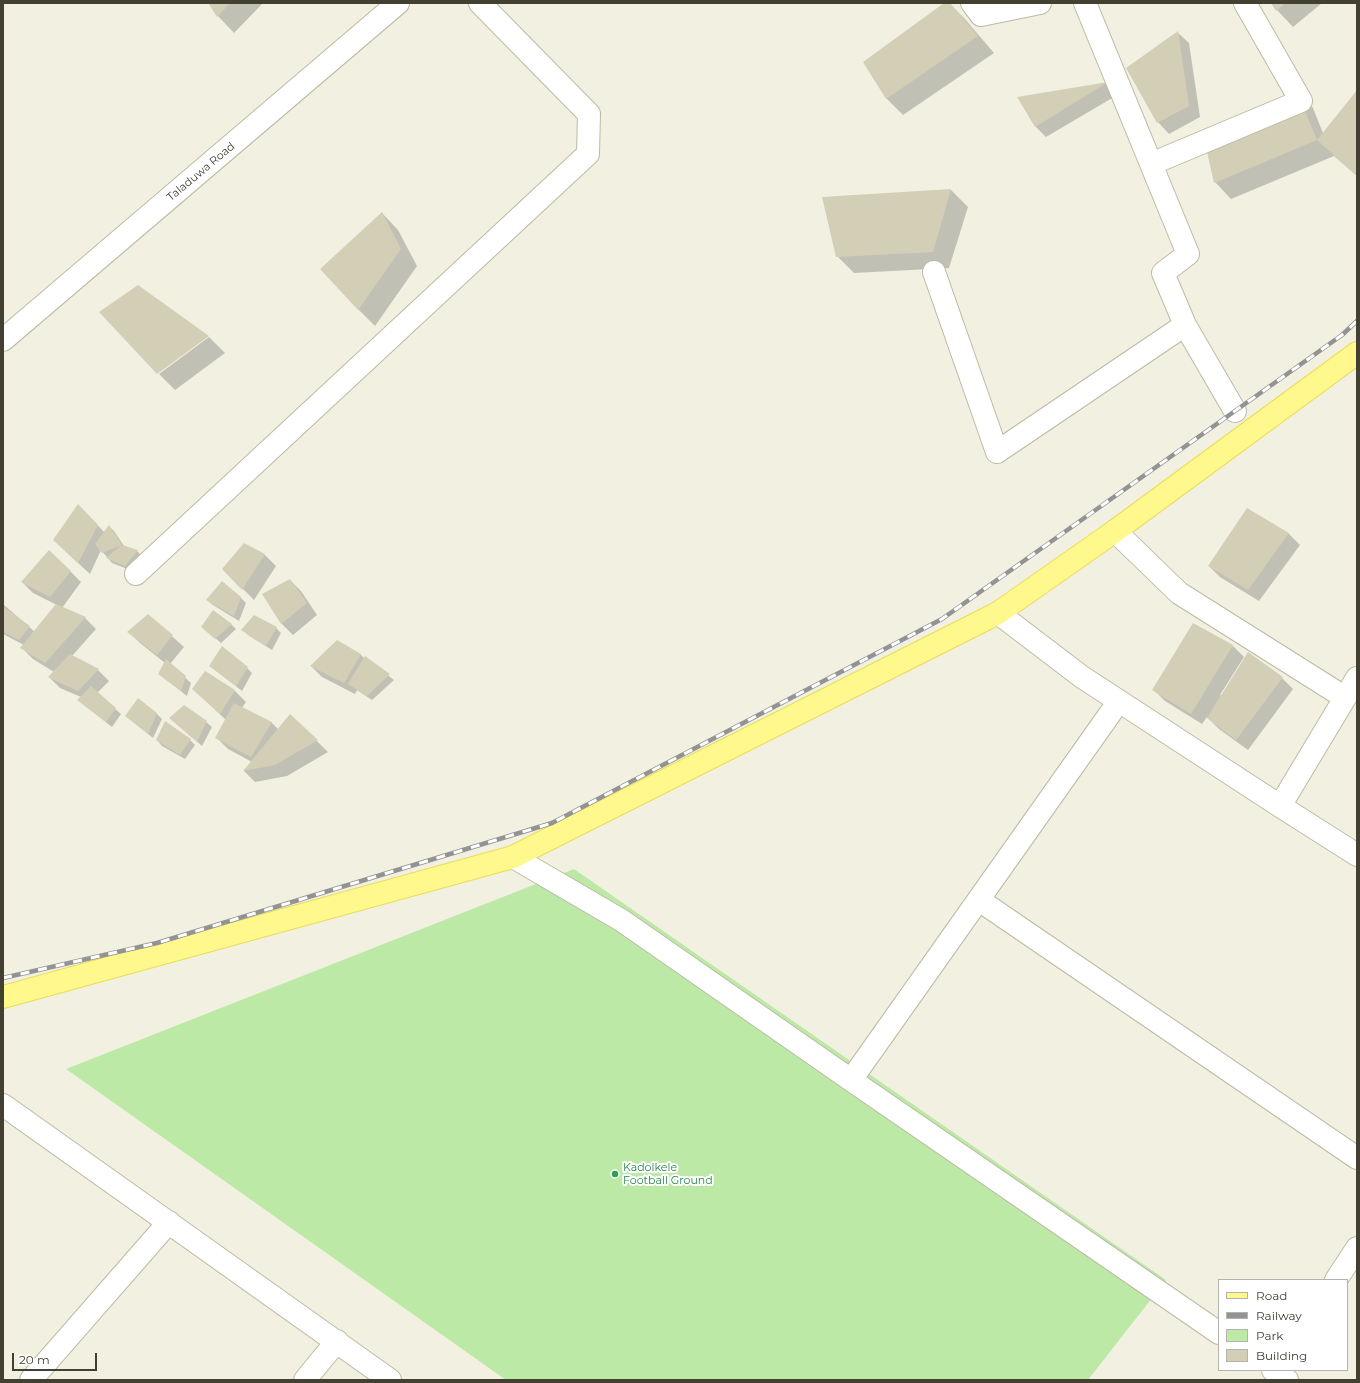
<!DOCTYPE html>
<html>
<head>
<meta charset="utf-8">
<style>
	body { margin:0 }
	#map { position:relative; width:1360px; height:1383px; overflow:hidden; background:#f2f0e1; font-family:Montserrat,sans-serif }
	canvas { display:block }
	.frame { position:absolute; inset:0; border:4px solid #434032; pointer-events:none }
	.legend { position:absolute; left:1218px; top:1279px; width:130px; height:92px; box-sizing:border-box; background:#fff; border:1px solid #b4b3ad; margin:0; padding:5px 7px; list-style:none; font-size:12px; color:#434032 }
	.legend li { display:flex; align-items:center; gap:8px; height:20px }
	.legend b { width:20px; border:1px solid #b4b3ad }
	.scale { position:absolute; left:12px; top:1353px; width:85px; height:18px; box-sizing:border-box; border:2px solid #434032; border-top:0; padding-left:5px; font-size:12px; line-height:14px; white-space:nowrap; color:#434032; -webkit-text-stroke:3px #fff; paint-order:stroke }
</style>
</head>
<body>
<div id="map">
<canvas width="1360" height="1383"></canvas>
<div class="frame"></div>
<ul class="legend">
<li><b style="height:5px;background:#fff88d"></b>Road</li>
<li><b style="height:5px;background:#939393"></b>Railway</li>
<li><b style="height:11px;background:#bde9a7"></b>Park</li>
<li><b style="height:11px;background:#d3cfb6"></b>Building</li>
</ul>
<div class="scale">20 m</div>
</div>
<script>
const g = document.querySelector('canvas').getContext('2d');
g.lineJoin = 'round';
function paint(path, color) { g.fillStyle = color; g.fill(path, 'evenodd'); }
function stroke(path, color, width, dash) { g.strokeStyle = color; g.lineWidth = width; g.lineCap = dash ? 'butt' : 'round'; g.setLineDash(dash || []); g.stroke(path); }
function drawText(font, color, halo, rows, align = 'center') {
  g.font = font + ' Montserrat,sans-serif'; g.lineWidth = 4; g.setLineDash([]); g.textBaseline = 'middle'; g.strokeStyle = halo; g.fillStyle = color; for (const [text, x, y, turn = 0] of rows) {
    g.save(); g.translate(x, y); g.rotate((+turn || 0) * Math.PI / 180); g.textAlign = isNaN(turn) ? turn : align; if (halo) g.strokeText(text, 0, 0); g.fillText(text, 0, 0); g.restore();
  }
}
const green = new Path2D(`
	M574,869L1166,1280L1088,1380H506L66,1069Z`);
const shadow = new Path2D(`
	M210,3H263L234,33L218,16Z
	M945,3H949L964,18L994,53L903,115L886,98Z
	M1272,3H1322L1293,27L1277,10Z
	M1178,33L1189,43L1200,117L1169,134L1158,122Z
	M1108,83L1119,94L1046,137L1035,126L1019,98Z
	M1296,92L1313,108L1323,133L1357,92V176L1334,156L1231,199L1215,182Z
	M951,190L968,207L949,268L854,273L837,256L823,198Z
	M382,213L398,230L417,266L375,326L358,309Z
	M209,337L225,353L175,390L159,374Z
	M1247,509L1289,534L1300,545L1259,601L1220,577L1209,566Z
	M89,516L104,532L109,526L114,531L124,546L137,551L142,556L130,570L112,563L101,550L90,574L65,551Z
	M265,555L276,566L254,600L223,569Z
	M70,571L81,582L62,608L85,618L96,629L72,656L98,670L109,681L97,693L121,714L112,727L84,705L81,697L60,688L49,677L54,672L33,659L22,648L24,645L3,634V604L35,632L57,605L33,593L22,582Z
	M290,580L301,591L317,615L293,635L282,624L264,595Z
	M240,597L246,603L239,621L213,605L207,600Z
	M148,615L184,647L170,664L191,683L187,696L159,674L165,663L140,643L129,632Z
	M231,624L236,629L221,643L208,632Z
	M276,628L281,633L272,650L248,635L243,630Z
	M337,642L361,655L365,659V658L394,680L372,700L357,690L355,694L322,677L311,666Z
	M1233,646L1244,657L1220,695L1222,696L1282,678L1293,689L1248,750L1219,729L1207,717L1202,724L1165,701L1154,690Z
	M210,666L247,668L252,673L242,691Z
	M206,672L235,691L246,702L242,708L271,722L278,729L290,715L328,752L287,776L255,782L244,771L252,762L228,749L217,738L226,720L193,689Z
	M156,713L162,719L153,738L126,716Z
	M206,722L212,727L202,746L176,723Z
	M157,740H190L195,745L185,759L162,746Z`);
const building = new Path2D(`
	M208,3H230L217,17Z
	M944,3H950L978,36L886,99L863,62Z
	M1271,3H1285L1276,11Z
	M1178,31L1189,106L1157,123L1126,68Z
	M1108,82L1035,127L1017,97Z
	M1296,90L1317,140L1214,183L1205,143Z
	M1357,90V176L1317,140Z
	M951,189L933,252L836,257L822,197Z
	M382,212L401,249L358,310L320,269Z
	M138,285L209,336L157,374L99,312Z
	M78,504L98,525L78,563L53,540Z
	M1247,508L1289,533L1248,590L1208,566Z
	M109,525L122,545L138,550L125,566L106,558L122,545L102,553L95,544Z
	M244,543L265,554L242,590L222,569Z
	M49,550L71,571L50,597L21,582Z
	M290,579L307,603L281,624L262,594Z
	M222,581L241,597L234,616L206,600Z
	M56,604L86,617L45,663L20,648Z
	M5,608L30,626L19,640L3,632V611Z
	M213,610L232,624L215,639L201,627Z
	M148,614L173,635L157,655L127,632Z
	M254,615L277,627L266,646L241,630Z
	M1193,623L1233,645L1191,714L1152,690Z
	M337,640L361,654L344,683L310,666Z
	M222,646L248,667L236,686L209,666Z
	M1248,652L1283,677L1236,740L1207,718Z
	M70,654L99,669L78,691L48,677Z
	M365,656L390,674L367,696L348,684Z
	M166,659L186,676L181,691L158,674Z
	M205,671L235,690L220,714L192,689Z
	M91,686L116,708L106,722L77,700Z
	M138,698L157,713L148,734L125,716Z
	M234,703L272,722L251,757L215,738Z
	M184,705L207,721L197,742L169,718Z
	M290,714L318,740L275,765L243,771Z
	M165,721L191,739L180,755L156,740Z`);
const minor = new Path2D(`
	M972,3L981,15L1040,3
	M1151,164L1301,101L1245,3
	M934,272L997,452L1185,325L1163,273L1188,254L1085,3
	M1185,325L1235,411
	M3,340L398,3
	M1115,531L1179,593L1344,697
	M136,574L588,154L589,114L480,3
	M998,613L1082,677L1280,806L1357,855
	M1280,806L1357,678
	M513,857L621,920L851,1080L1219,1333
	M979,900L1357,1158
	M851,1080L1119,701
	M3,1105L390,1380
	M1336,1280L1357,1248
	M1273,1370L1287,1380
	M31,1380L169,1222
	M305,1380L337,1341`);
const major = new Path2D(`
	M3,997L513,857L998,613L1115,531L1357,353`);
const rail = new Path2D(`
	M3,978L157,943L552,823L942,619L1342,335L1357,321`);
const markers = [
	[615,1174,4,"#2e9e5b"]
];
const streetNames = [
	["Taladuwa Road",201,172,-40]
];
const leisureNames = [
	["Kadolkele",623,1168],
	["Football Ground",623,1181]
];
paint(green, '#bde9a7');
paint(shadow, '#0003');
paint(building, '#d3cfb6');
stroke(minor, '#bdbaa4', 24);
stroke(major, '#e9dd58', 24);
stroke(minor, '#fff', 22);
stroke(major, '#fff88d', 22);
stroke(rail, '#939393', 4.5);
stroke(rail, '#fff', 3, [9]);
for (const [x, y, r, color] of markers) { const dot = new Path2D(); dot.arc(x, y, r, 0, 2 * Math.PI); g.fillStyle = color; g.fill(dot); stroke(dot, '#fff', 1.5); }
drawText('11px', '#434032', '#fff', streetNames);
drawText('11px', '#27864d', '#fff', leisureNames, 'left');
</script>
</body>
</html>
